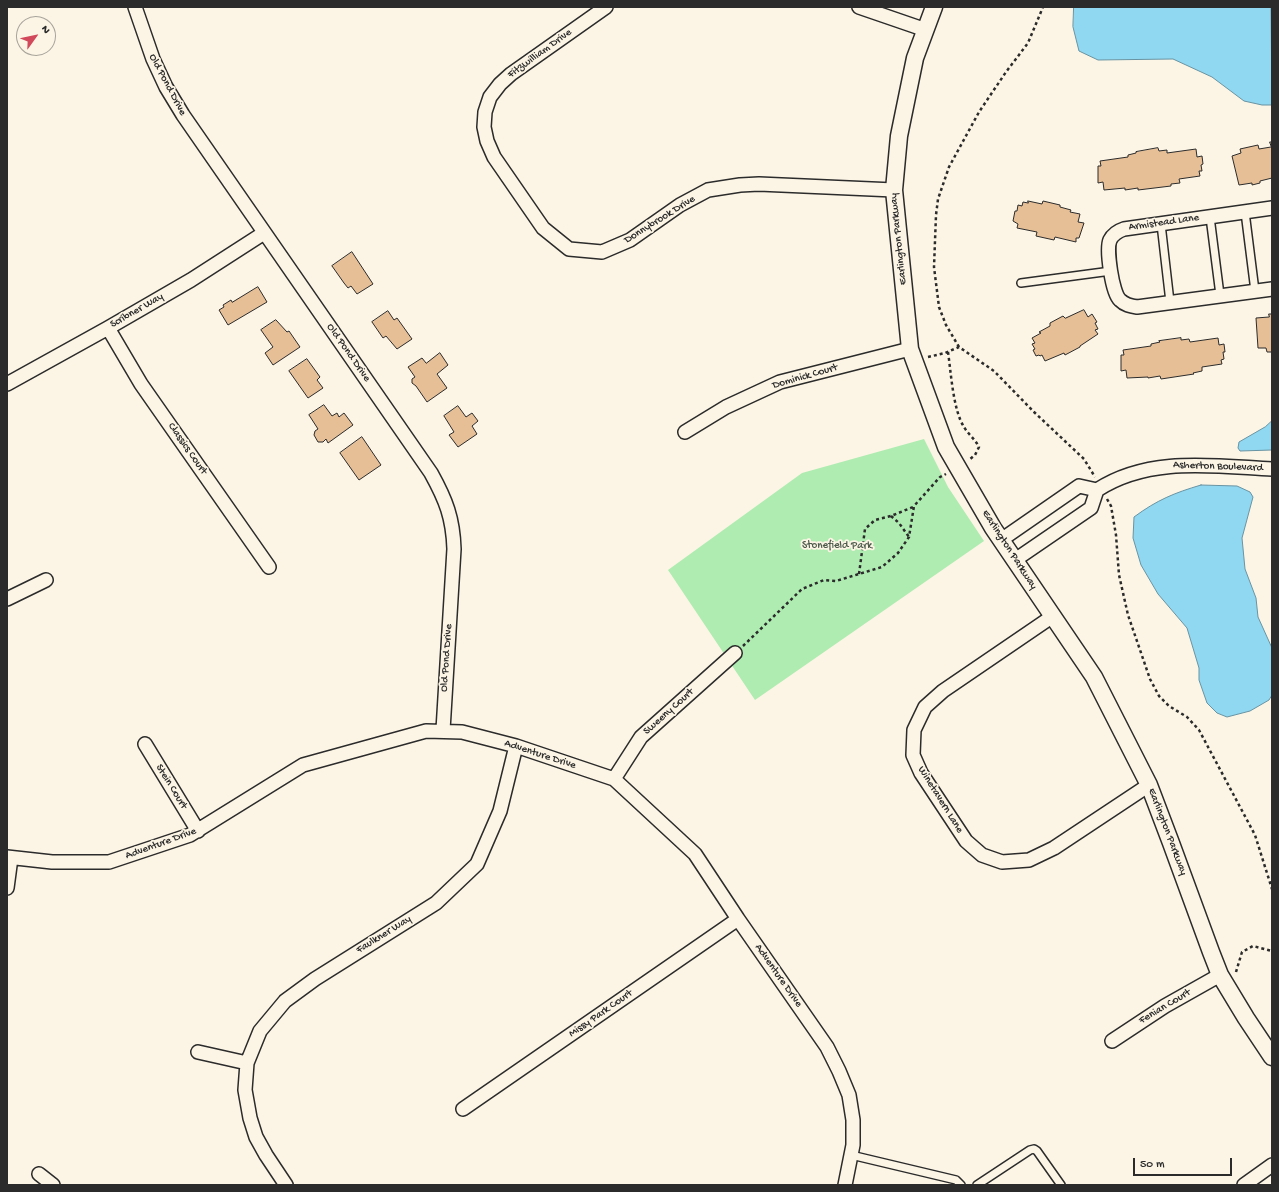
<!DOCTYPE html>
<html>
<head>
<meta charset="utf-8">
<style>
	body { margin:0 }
	#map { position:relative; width:1279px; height:1192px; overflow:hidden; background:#fcf5e5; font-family:"Gochi Hand",sans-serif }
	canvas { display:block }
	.frame { position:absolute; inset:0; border:8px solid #2b2b2b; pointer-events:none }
	.north { position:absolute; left:16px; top:16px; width:40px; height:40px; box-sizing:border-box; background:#fcf5e5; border:1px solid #a8a49b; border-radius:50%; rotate:57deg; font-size:11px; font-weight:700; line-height:16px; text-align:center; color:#2b2b2b }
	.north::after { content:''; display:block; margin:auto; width:14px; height:18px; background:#d1495b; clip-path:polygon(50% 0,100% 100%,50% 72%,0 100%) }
	.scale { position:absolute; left:1133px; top:1158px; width:99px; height:18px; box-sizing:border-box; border:2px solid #2b2b2b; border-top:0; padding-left:5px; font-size:12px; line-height:14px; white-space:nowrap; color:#2b2b2b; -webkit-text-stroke:3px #fcf5e5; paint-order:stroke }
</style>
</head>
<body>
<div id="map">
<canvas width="1279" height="1192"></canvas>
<div class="frame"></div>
<div class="north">N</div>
<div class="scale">50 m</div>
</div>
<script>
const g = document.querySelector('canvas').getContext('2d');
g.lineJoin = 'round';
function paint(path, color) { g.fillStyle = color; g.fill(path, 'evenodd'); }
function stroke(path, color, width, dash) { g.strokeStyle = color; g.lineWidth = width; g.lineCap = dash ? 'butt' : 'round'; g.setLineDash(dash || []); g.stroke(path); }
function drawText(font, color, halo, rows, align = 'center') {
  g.font = font + ' "Gochi Hand",sans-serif'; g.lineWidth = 3.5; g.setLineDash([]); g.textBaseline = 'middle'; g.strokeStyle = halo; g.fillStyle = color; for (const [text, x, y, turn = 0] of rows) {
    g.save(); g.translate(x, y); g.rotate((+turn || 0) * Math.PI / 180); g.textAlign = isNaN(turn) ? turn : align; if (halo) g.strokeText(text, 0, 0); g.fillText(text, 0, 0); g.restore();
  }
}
const green = new Path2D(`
	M924,439L948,487L984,541L755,700L668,570L802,473Z`);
const water = new Path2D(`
	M1074,7H1271L1272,105H1262L1244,101L1212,77L1173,59L1098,60L1079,51L1073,27Z
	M1272,421V450L1240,451L1238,448L1239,442L1265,427Z
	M1201,485L1237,486L1250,492L1253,497L1242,538L1245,569L1256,598L1258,617L1272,648V695L1269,700L1250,711L1227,717L1217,713L1207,703L1199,680V668L1187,628L1158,594L1141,565L1133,538L1134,517C1157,500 1174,493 1201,485Z`);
const building = new Path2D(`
	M1270,142H1272V178L1260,181V183L1252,185V183L1239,185L1232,156L1241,153L1240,149L1258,145L1259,149L1271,147Z
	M1158,148L1159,151L1167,150V153L1196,149L1197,157L1202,156L1203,164L1201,165L1202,171H1199L1200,176L1179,179L1180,183L1171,184V186L1138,190V188L1125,190V188L1104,190L1103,182L1098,183V166H1101L1100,161L1128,157V155L1136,153V152Z
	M1028,201L1042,204L1043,201L1060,205V207L1071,210L1070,212L1080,214L1078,222L1084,223L1079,238H1076V242L1055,237L1054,240L1036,236L1037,232L1017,228L1018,224L1013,221L1015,211H1017L1018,205L1022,206L1023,202L1028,203Z
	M352,252L373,284L357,294L351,286L348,288L344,283L332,266Z
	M258,287L267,302L228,325L219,310L224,307L223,305L231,300L232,302Z
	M1084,310L1088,317L1092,314L1097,322L1095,323L1098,329L1095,330L1098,334L1080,346V347L1065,355L1064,353L1045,361L1042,355L1040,356L1039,355L1036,356L1033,350L1035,349L1032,344L1035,343L1032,338L1041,333L1039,332L1050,326V323L1063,316L1065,318Z
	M388,311L394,320L397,318L412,339L397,349L386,336L383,338L372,322Z
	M1269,314H1272V352H1267L1266,348H1258L1256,318L1269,317Z
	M276,320L287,332L289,331L300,347L273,365L265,353L273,347L261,330Z
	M1181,338V340L1189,339L1190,342L1218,338L1219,345L1224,344L1225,352H1223L1224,359L1221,360L1222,364L1202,367V371L1193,373L1194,374L1161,379L1160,376L1148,378V377L1127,378L1126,370L1121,371V355H1124L1123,350L1151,346V344L1160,342L1159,341Z
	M440,353L448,365L437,374L447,388L427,402L416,386L412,383V379L415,377L408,367L422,358L426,363Z
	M307,359L320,377L317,380L323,388L308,398L289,371Z
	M324,405L332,416L337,413L339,417L344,413L353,425L328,443L326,439L323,442H318L314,435L315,431L318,429L309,415Z
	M458,406L466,417L472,413L478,421L472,426L477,434L458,447L449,435L454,432L444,416Z
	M362,437L381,465L359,480L340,453Z`);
const path = new Path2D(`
	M959,347L946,325L939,307L934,267L936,215L938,199L949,167L979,112L1006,72L1028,43L1043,7
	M948,352C951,372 953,410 964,427C968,434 975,439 979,447L975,455L969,460
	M928,357L945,353L959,347L994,371L1034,412L1084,459L1095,477
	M1107,499L1111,506L1116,535L1119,575L1128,615L1150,679L1159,696L1169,706L1187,717L1199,730L1255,835L1272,889
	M891,516L899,523L909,537
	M859,574L865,529L875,520L891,516L913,507
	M743,646L802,589L824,580L836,581L882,567L898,553L909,537L914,506L940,477L946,474
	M1236,972L1242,952L1253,946L1272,951`);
const service = new Path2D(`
	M1245,212L1255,291
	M1210,217L1220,295
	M1161,224L1170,302
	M1021,283L1111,271
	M851,1155L956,1180L961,1185
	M977,1185L1030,1150L1034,1149L1037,1151L1061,1185`);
const minor = new Path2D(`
	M135,7L153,59L166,87L183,115L431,473C446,500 453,518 454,549L443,730
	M606,7L511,74L500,84L490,97L485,112L484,127L487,141L494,157L543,228L569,249L602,252L630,240L680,205L708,190L740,185L759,184L894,190
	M859,7L926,30
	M1272,208L1124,229C1118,231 1113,234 1110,240C1106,249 1112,293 1120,300C1125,305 1130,306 1137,307L1272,289
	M108,328L141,384L269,567
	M7,384L108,328L191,280L264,233
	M685,432L726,407L780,382L910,349
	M1001,540L1079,486L1097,490
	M1015,560L1091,508L1097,490C1149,456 1213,466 1272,469
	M7,599L46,580
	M1053,616L943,691L925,707L914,730L913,755L921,773L966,841L982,855L1002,862L1029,860L1054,848L1149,785
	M145,744L198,831
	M614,779L641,737L735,653
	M7,857L52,862H109L190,835L303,765L426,731L462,732L516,746L614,779L695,854L738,919L827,1047L839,1071L849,1095L853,1120V1145L845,1185
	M7,888L11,858
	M1112,1041L1165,1006L1220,975
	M198,1052L247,1063
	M463,1109L738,919
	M39,1174L53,1185
	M286,1185L266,1155L256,1137L250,1118L245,1090L247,1063L260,1031L285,1001L315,979L436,903L477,864L500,811L516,746
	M1244,1185L1272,1165`);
const tertiary = new Path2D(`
	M934,7L915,58L899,136L894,190L910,349L946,447L993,528L1094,677L1149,785L1171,843L1211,952L1220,975L1246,1018L1272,1057`);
const streetNames = [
	["Fitzwilliam Drive",540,54,-36],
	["Old Pond Drive",167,85,62],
	["Donnybrook Drive",660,220,-32],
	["Armistead Lane",1164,223,-8],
	["Earlington Parkway",899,239,-96],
	["Scribner Way",137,311,-30],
	["Old Pond Drive",348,353,55],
	["Dominick Court",805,377,-16],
	["Classics Court",187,449,55],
	["Asherton Boulevard",1218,467,2],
	["Earlington Parkway",1009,550,57],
	["Old Pond Drive",447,658,-86],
	["Sweeny Court",669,712,-42],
	["Adventure Drive",540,755,18],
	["Stein Court",171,787,58],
	["Winetavern Lane",940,800,58],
	["Earlington Parkway",1167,832,69],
	["Adventure Drive",161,844,-20],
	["Faulkner Way",384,935,-32],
	["Adventure Drive",778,976,55],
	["Fenian Court",1165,1007,-31],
	["Missy Park Court",601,1014,-35]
];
const parkNames = [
	["Stonefield Park",837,546]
];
paint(green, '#afecb1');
paint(water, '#90d8f1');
stroke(water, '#6893a2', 1);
paint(building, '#e6bf97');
stroke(building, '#2b2b2b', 1);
stroke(service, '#2b2b2b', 10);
stroke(minor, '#2b2b2b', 16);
stroke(tertiary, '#2b2b2b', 19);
stroke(path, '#2b2b2b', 2.5, [3, 3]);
stroke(service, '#fcf5e5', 7);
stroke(minor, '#fcf5e5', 13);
stroke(tertiary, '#fcf5e5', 16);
drawText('11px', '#2b2b2b', '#fcf5e5', streetNames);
drawText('11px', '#4c5b4c', '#fcf5e5', parkNames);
</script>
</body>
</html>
